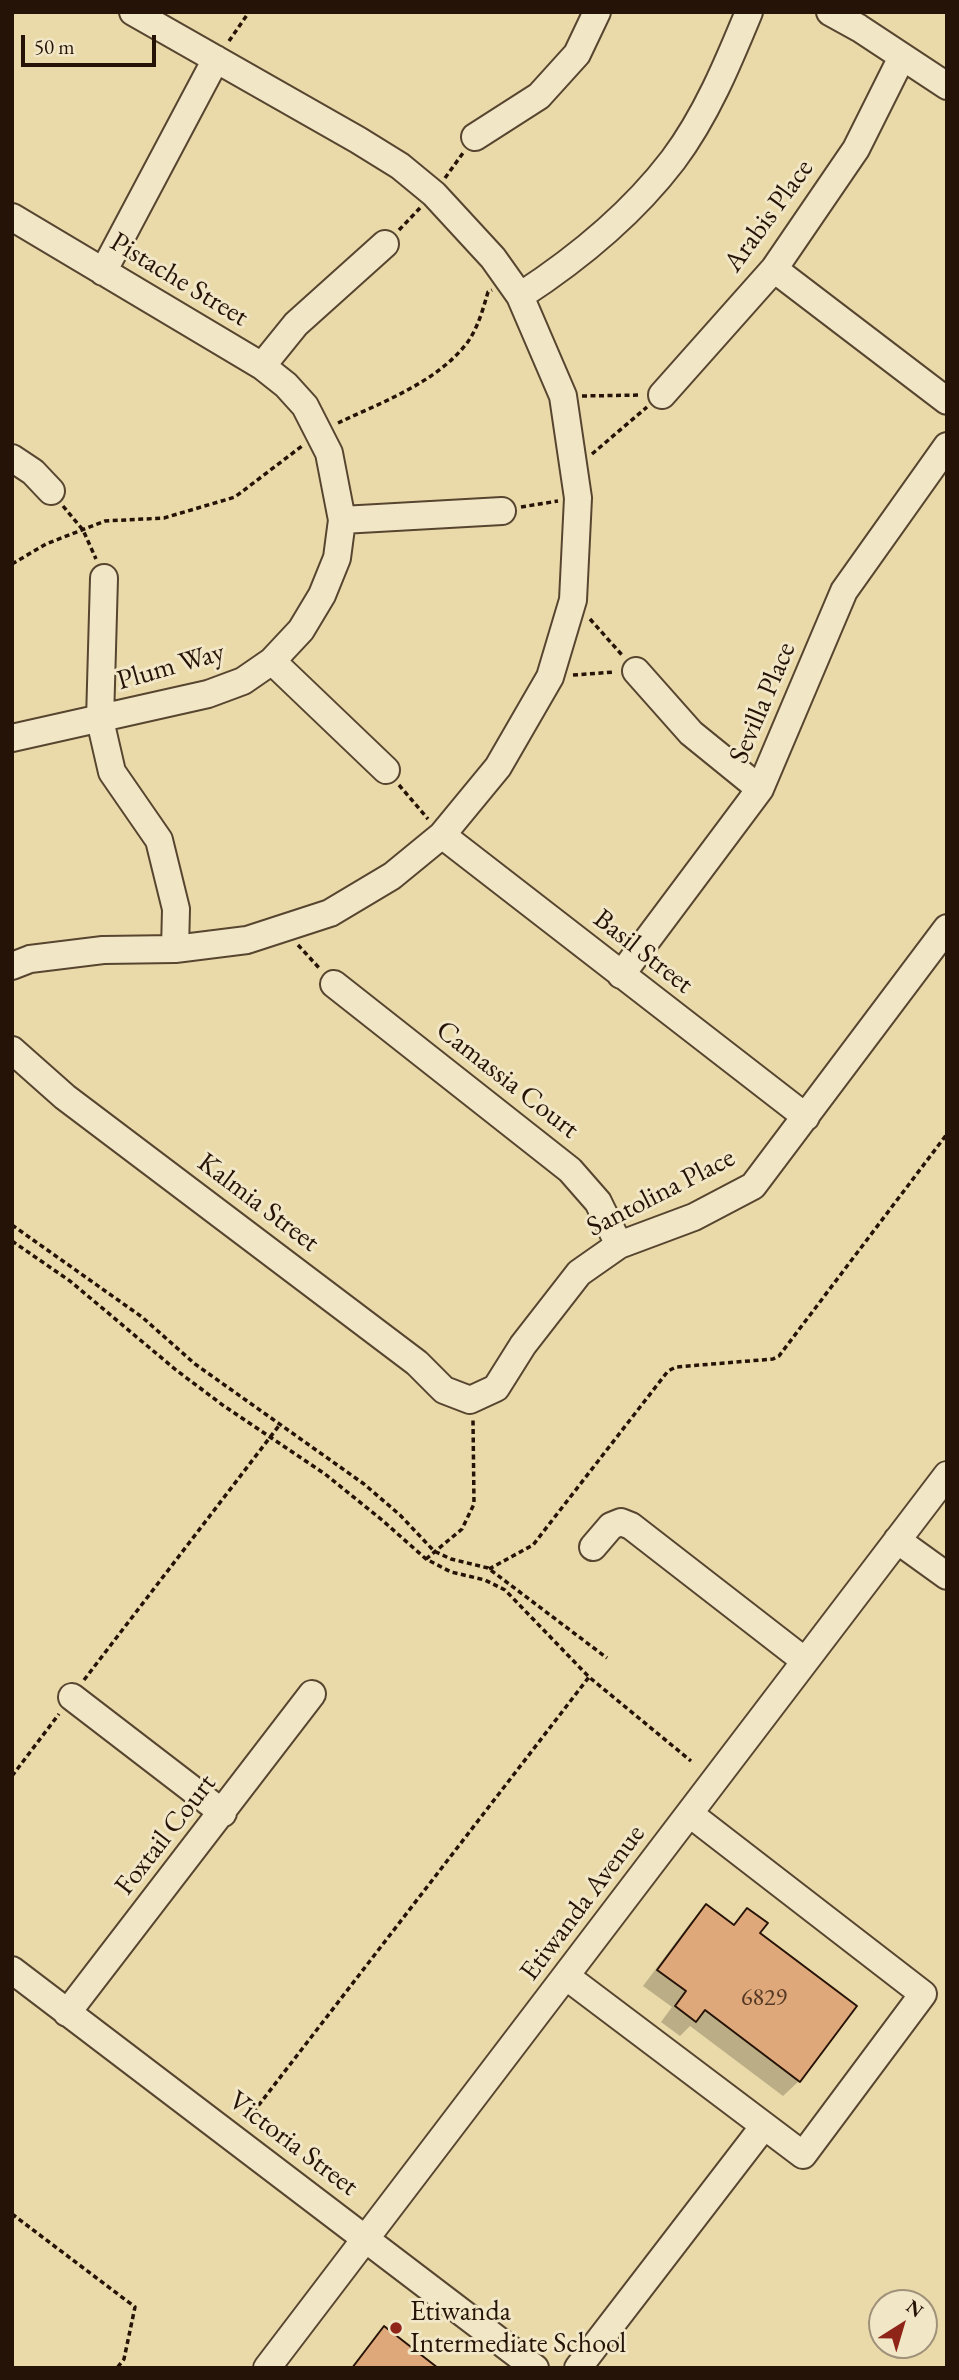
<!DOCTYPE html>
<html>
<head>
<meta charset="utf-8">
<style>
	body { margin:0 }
	#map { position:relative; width:959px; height:2380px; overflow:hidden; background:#eadaa9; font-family:"EB Garamond",serif }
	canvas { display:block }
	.frame { position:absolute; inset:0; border:14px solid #261307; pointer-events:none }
	.north { position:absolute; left:868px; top:2289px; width:70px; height:70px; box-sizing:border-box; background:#f1e7c7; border:2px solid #a0927a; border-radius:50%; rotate:37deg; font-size:19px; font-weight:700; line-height:28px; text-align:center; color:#261307 }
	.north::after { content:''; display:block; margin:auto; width:24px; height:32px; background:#8f2418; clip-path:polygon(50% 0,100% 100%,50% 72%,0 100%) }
	.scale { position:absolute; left:21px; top:35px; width:135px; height:32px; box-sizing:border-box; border:4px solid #261307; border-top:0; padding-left:9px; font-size:21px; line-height:24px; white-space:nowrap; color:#261307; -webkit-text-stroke:5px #f1e7c7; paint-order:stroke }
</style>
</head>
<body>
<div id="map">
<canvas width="959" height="2380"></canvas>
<div class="frame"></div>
<div class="north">N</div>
<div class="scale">50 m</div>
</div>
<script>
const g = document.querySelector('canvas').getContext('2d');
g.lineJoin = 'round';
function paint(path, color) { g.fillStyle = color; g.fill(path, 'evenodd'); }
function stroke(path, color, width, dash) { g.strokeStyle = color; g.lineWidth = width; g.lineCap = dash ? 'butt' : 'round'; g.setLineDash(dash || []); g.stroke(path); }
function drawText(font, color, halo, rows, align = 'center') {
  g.font = font + ' "EB Garamond",serif'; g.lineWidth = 6; g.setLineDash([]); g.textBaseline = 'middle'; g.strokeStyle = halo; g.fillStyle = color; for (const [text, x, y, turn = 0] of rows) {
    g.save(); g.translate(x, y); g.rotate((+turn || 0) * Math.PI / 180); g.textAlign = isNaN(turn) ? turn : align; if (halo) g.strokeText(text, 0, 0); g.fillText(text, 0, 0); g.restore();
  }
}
const shadow = new Path2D(`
	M706,1907L732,1926L747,1910L758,1933L799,2081L783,2096L690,2026L680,2036L661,2022L672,2007L643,1986L691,1922Z
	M384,2328L436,2368H351Z`);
const building = new Path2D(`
	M706,1904L734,1925L747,1908L768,1923L760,1933L857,2006L800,2082L705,2010L696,2022L675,2006L686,1991L657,1970Z
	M384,2326L438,2368H352Z`);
const path = new Path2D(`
	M229,41L249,12
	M445,178L463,153
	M399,230L420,208
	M582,396L641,395
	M338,423C382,402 436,383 467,343C478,328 483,309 488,292L492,290
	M592,454L647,407
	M63,506L83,530L96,559
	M521,507L558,501
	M12,564L46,544L105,521L164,518L235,497L302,446
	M590,619L622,655
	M573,675L614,672
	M399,785L428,819
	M298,945L321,970
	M12,1225L142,1317L195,1364L364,1484L400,1515L434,1551L451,1559L488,1568L607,1658
	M12,1241L70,1281L176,1370L224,1406L325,1474L382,1520L426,1559L451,1572L485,1580L505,1590L589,1677L691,1761
	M426,1559L462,1529L474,1504L473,1419
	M489,1569L533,1545L668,1371L676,1367L773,1359L779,1356L947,1134
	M84,1680L281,1423
	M12,1776L59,1714
	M248,2119L589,1677
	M12,2214L135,2307L124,2359L117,2368`);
const minor = new Path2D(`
	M830,12L859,28L947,86
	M475,137L539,96L577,54L597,12
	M12,217L262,366L286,385L305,406L329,453L342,520L337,558L322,595L301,630L272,661L243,681L208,694L12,738
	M774,269L947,401
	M103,272L216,59
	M520,296C577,259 631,215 673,160C706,116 728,63 749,12
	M262,366L296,324L385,244
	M662,395L774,269L856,149L902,57
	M12,458L33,472L51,491
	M342,520L502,511
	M104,578L100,720L112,772L159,840L176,909L175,949
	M272,661L386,770
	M636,671L691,733L760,789
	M442,835L806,1117
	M12,966L30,959L103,950L175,949L247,940L330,913L392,876L442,835L498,767L550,677L573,600L578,498L563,396L520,296L493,258L434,194L400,166L358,140L133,12
	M621,975L760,789L844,591L947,446
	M334,984L570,1170L598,1202L619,1245
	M12,1050L65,1097L417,1363L444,1390L470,1400L496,1388L523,1345L579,1273L619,1245L694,1217L753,1186L947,928
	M897,1540L947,1576
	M593,1547L611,1526L621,1522L631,1526L805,1661
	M72,1697L223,1813
	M12,1970L535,2368
	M567,1977L803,2155L923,1994L690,1814
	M67,2013L312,1694
	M267,2368L947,1475
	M578,2368L764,2126`);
const markers = [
	[396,2328,7,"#8f2418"]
];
const numberNames = [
	["6829",764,1998]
];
const streetNames = [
	["Arabis Place",769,216,-54],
	["Pistache Street",179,280,31],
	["Plum Way",171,667,-16],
	["Sevilla Place",763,703,-67],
	["Basil Street",643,952,38],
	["Camassia Court",507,1080,38],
	["Santolina Place",661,1193,-27],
	["Kalmia Street",258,1203,37],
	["Foxtail Court",166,1835,-52],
	["Etiwanda Avenue",583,1903,-53],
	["Victoria Street",293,2144,37]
];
const poiNames = [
	["Etiwanda",410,2312],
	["Intermediate School",410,2344]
];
paint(shadow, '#0003');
paint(building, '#dfa87a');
stroke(building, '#261307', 2);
stroke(minor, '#574530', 30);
stroke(path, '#261307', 3.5, [5, 3.5]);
stroke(minor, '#f1e7c7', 26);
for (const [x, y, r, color] of markers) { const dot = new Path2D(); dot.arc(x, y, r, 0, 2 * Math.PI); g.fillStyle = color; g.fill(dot); stroke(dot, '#f1e7c7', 2.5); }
drawText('24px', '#543824', null, numberNames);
drawText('28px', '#261307', '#f1e7c7', streetNames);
drawText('28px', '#261307', '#f1e7c7', poiNames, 'left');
</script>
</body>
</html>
